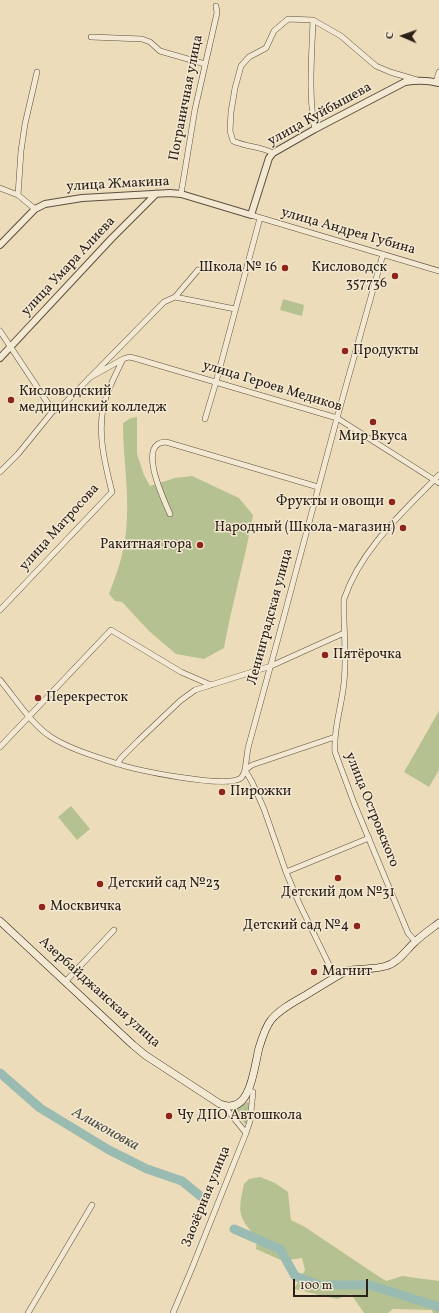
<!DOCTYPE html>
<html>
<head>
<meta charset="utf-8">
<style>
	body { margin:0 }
	#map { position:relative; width:439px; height:1313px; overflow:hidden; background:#eddcb9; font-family:Vollkorn,serif }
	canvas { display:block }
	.north { position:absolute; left:383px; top:16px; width:40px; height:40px; -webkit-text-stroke:3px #f3e8d2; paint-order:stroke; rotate:272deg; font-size:11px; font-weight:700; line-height:16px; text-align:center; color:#2c2117 }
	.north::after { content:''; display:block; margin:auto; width:14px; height:18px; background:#2c2117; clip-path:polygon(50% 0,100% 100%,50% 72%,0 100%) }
	.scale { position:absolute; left:293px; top:1279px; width:75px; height:18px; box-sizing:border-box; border:2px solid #2c2117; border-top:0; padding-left:5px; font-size:12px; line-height:14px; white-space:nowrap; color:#2c2117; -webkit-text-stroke:3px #f3e8d2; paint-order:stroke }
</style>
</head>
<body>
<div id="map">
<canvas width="439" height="1313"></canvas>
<div class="north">С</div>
<div class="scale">100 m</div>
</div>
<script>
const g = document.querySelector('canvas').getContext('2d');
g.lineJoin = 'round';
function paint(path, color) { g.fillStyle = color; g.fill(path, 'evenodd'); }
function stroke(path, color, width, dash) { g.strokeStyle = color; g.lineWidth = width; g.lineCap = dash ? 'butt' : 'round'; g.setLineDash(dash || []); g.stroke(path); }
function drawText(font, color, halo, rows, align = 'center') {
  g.font = font + ' Vollkorn,serif'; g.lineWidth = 3; g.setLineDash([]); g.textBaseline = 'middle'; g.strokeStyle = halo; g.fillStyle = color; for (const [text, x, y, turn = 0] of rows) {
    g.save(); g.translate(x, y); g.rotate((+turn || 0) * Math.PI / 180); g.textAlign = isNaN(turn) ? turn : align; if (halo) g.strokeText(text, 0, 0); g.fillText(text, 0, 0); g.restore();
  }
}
const green = new Path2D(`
	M283,299L304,305L302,316L280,310Z
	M137,417V454L144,475L150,486L175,478L192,476L239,498L253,515C245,560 232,603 224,648L204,659L176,654L149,631L122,602L115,601L109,594C117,573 124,554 126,531C130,496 123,459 123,423L131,418Z
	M439,711V770L429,787L404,772Z
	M71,806L90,829L77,840L58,817Z
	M247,1102L249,1103L247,1123L245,1124L234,1110Z
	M260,1177L275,1183L288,1192L291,1220L305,1227L375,1274L386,1281L402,1276L439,1281V1313H433L432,1310L393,1309L388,1313H364L351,1294L337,1299L294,1289L305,1270L302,1258L283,1261L256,1249L257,1238C237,1216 238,1212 244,1184L249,1179Z`);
const river = new Path2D(`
	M0,1073L40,1108L109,1150L147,1169L182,1181L204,1199
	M234,1229L280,1249L295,1276L319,1285H370L439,1307`);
const minor = new Path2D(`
	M313,20C312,53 308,97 315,129
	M91,37L142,39L150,42L160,51L205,64
	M436,82L439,72
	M273,153C260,146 246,147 233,141L230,131L231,112L235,88L241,66L249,57L266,48L274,31L288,19L313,20L341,36L376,66L390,72L417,80
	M0,188L18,195L35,209
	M181,194L195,109L217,13L216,6
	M18,195L21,151L25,124L37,72
	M251,215L439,271
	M175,297L235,309
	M0,331L53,411
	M89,378L123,359L129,357L134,358L337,418L439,483
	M205,419L216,382L260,218
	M0,472L18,454L53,411L60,408L164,302L175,297L198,270
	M170,514C164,500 136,442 166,442L318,487
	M0,610L112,492C105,464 97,433 104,404C108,388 116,374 123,359
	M0,680C15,698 31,724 51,737C70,749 94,756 115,763C135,770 226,789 241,778C243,776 244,773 245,770
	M0,747L111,630L181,672L211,685
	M117,764L121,758L139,740L180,701L195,690L271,666L344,633
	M245,770L252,765L335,737
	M286,872L369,838
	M415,941L408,933L354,803L335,752C333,729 342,706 344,682C347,655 343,627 344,599C361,549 403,512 439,475
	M335,977L299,903L286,872L264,809L252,782L245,770L248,748L279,635L337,418L383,254
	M65,982L114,930
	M224,1106L246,1133
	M28,1313L92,1205
	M173,1313L192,1268L246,1133L250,1121L253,1092L248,1090`);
const tertiary = new Path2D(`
	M0,245L35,209L45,204L82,198L170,193L181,194L251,215L269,158L273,153L315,129L405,82C417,80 427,80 439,83
	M0,358L112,238L156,194`);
const secondary = new Path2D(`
	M0,921L133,1045L145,1055L220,1104C251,1117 254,1067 259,1048C262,1038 265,1028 271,1020C280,1009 294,1002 306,995C319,987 332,979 346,971C359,968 373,970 386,966C398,963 406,950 415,942C422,935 431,929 439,923`);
const markers = [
	[285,268,4,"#8f2418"],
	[395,276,4,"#8f2418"],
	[345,351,4,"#8f2418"],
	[11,400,4,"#8f2418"],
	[373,422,4,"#8f2418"],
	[392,502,4,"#8f2418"],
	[403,528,4,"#8f2418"],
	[200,545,4,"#8f2418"],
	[325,655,4,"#8f2418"],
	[38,698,4,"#8f2418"],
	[222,792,4,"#8f2418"],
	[338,878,4,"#8f2418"],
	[100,884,4,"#8f2418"],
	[42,907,4,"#8f2418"],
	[357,926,4,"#8f2418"],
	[314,972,4,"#8f2418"],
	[169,1116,4,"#8f2418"]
];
const streetNames = [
	["Пограничная улица",187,98,-79],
	["улица Куйбышева",320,115,-29],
	["улица Жмакина",118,185,-3],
	["улица Андрея Губина",348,232,16],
	["улица Умара Алиева",69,267,-47],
	["улица Героев Медиков",272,387,17],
	["улица Матросова",60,528,-48],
	["Ленинградская улица",271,617,-75],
	["улица Островского",371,810,68],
	["Азербайджанская улица",99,993,42],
	["Заозёрная улица",207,1197,-68]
];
const poiNames = [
	["Школа № 16",277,268,"right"],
	["Кисловодск",387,268,"right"],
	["357736",387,284,"right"],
	["Продукты",353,351],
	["Кисловодский",19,392],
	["медицинский колледж",19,408],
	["Мир Вкуса",373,437,"center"],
	["Фрукты и овощи",384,502,"right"],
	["Народный (Школа-магазин)",395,528,"right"],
	["Ракитная гора",192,545,"right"],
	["Пятёрочка",333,655],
	["Перекресток",46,698],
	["Пирожки",230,792],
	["Детский сад №23",108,884],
	["Детский дом №31",338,893,"center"],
	["Москвичка",50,907],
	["Детский сад №4",349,926,"right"],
	["Магнит",322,972],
	["Чу ДПО Автошкола",177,1116]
];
const waterNames = [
	["Аликоновка",105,1130,29]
];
paint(green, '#b6c191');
stroke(river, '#99bbb1', 9);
stroke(minor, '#5c5040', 6);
stroke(tertiary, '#5c5040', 8);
stroke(secondary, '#2c2117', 8);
stroke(minor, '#f3e8d2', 5);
stroke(tertiary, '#f3e8d2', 6);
stroke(secondary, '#f3e8d2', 7);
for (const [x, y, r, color] of markers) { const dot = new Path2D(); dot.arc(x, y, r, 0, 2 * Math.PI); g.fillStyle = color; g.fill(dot); stroke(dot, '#f3e8d2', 1.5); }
drawText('14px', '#2c2117', '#f3e8d2', streetNames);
drawText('14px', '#2c2117', '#f3e8d2', poiNames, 'left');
drawText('italic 15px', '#4d4f45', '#f3e8d2', waterNames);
</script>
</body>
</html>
